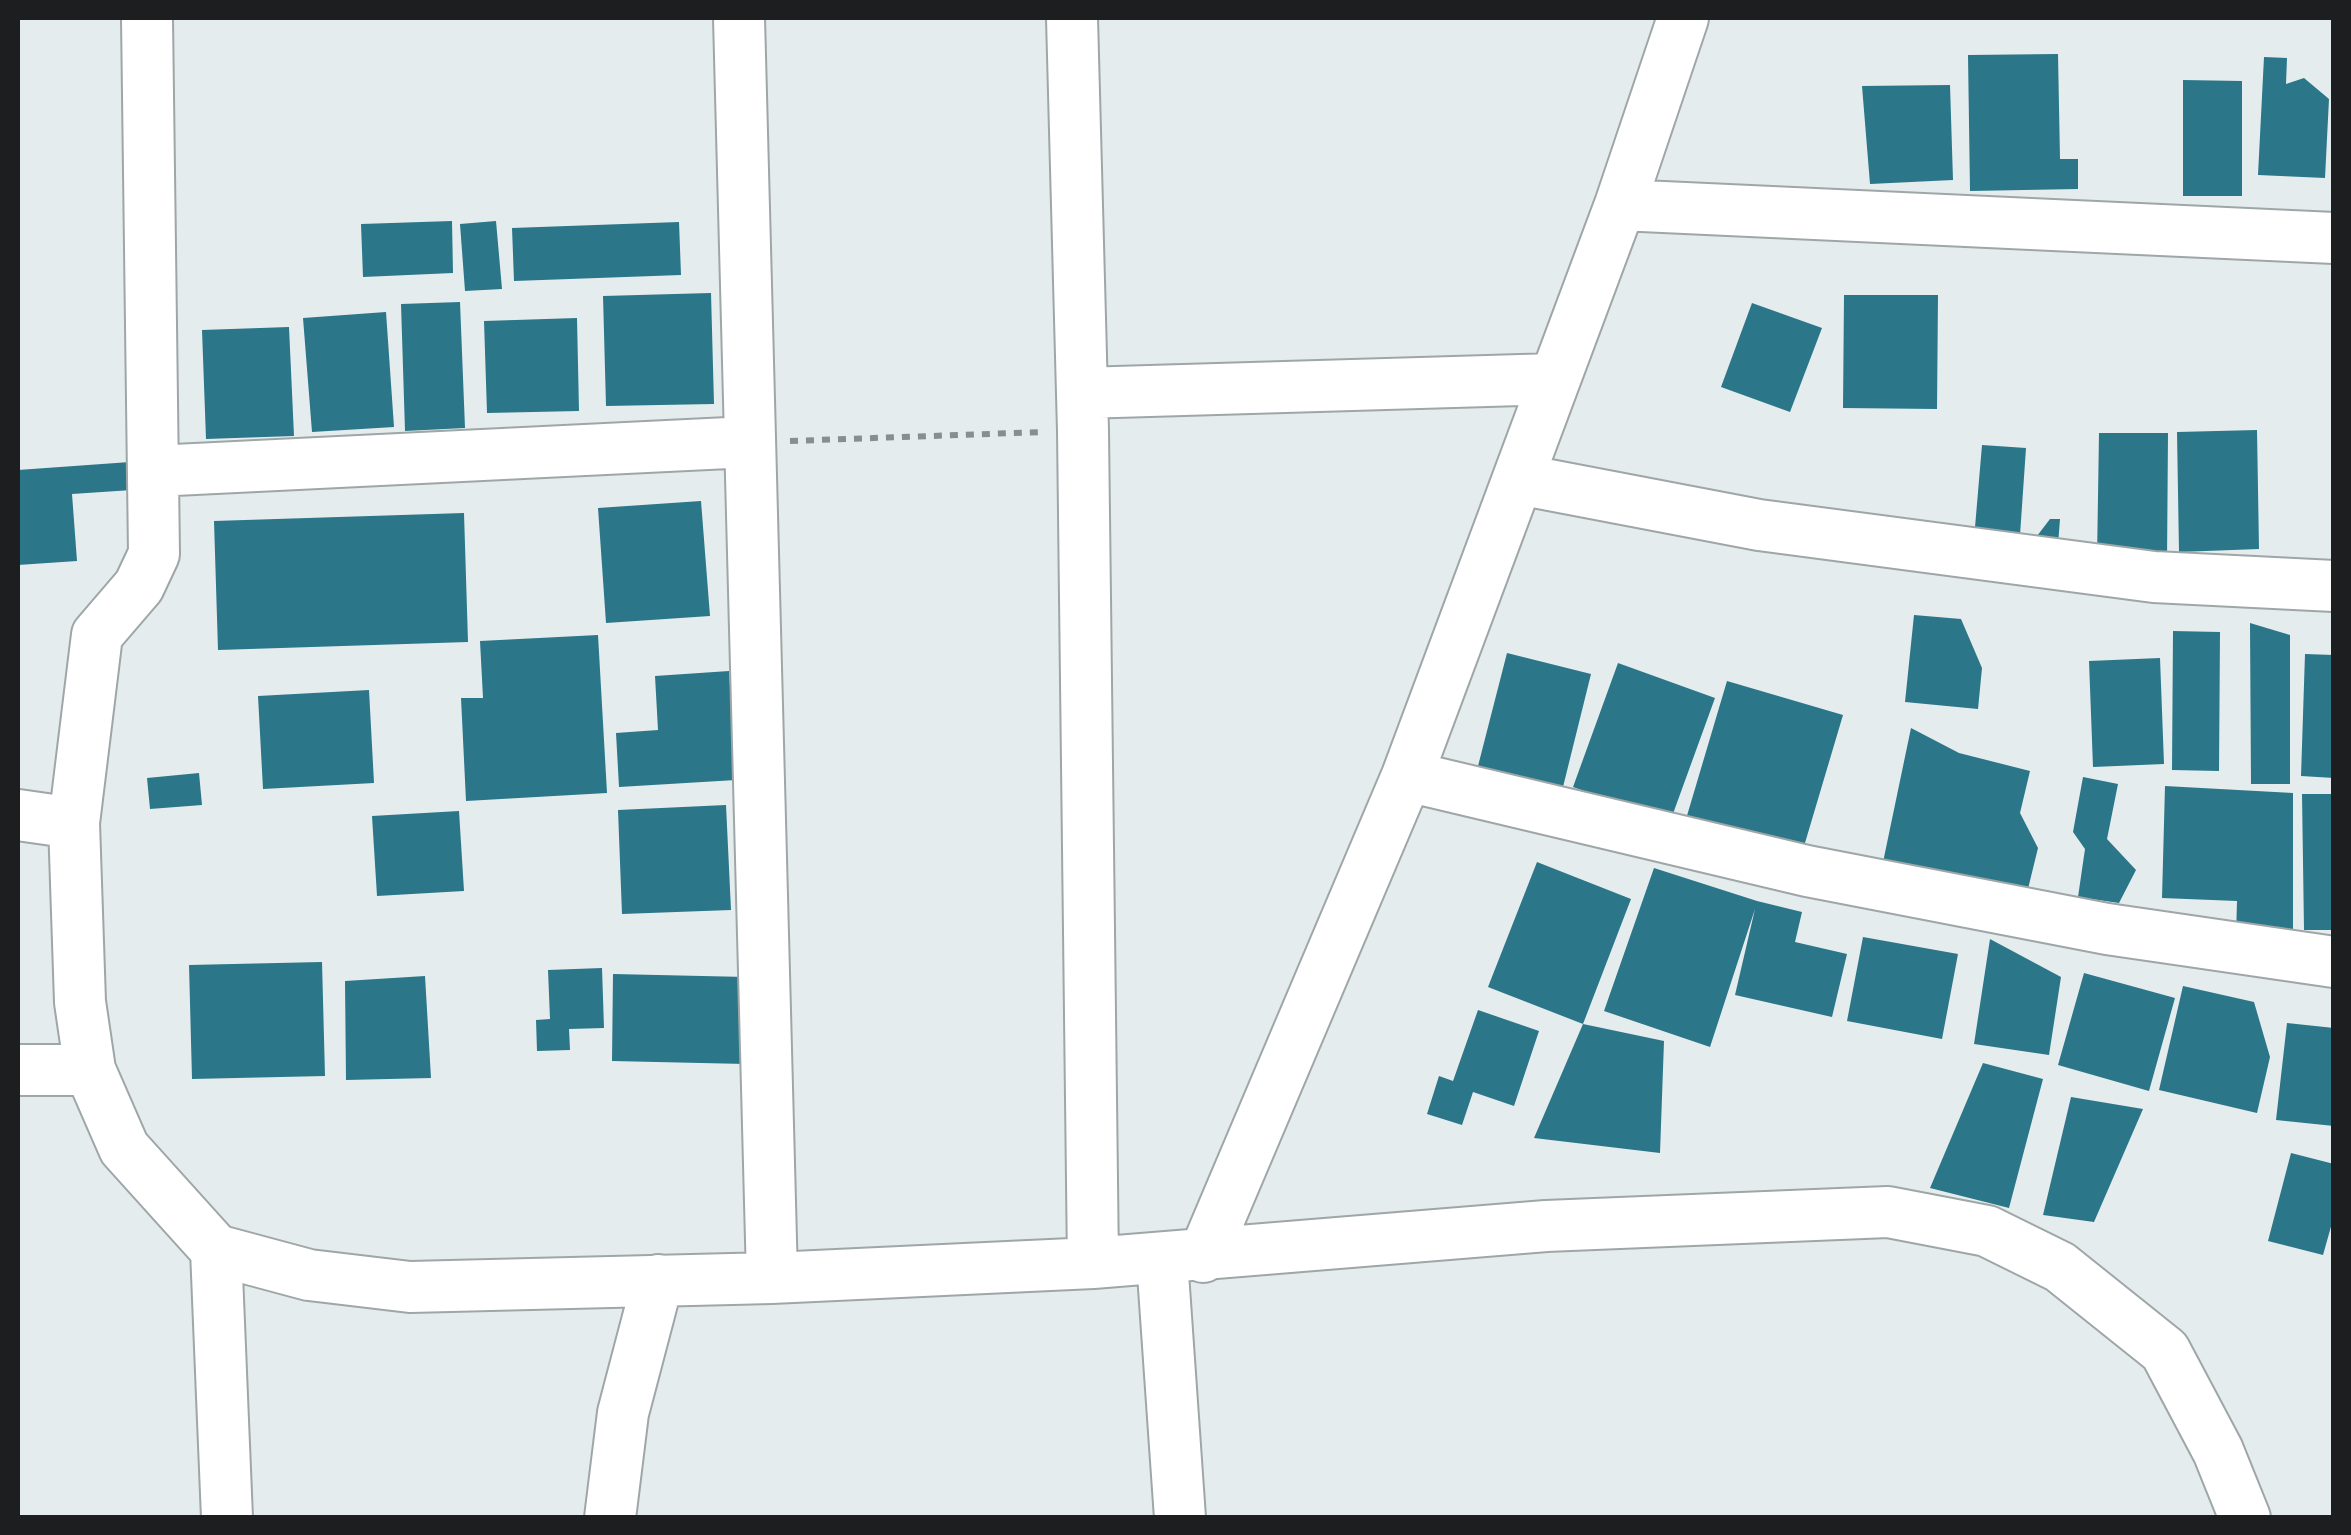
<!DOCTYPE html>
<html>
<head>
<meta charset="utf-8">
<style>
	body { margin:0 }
	#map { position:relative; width:2351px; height:1535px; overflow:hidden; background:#e5eced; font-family:Helvetica,sans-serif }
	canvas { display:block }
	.frame { position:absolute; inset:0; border:20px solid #1c1e1f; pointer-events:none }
</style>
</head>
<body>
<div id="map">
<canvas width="2351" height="1535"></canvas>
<div class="frame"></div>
</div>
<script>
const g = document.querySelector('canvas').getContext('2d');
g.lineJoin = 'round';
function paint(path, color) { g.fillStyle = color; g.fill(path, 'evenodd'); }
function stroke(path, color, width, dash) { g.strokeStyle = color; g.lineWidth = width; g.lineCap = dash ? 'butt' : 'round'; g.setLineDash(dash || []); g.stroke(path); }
const building = new Path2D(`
	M2058,54L2060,159H2078V189L1970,191L1968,55Z
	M2264,57L2287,58L2286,84L2304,78L2329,99L2325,178L2258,175Z
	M2183,80L2242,81V196H2183Z
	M1950,85L1953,180L1870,184L1862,86Z
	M452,221L453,273L363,277L361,224Z
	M496,221L502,289L465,291L460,224Z
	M679,222L681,275L514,281L512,228Z
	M711,293L714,404L606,406L603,296Z
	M1844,295H1938L1937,409L1843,408Z
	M460,302L465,428L405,431L401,304Z
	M1752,303L1822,328L1790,412L1721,387Z
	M386,312L394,427L312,432L303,318Z
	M577,318L579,411L487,413L484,321Z
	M289,327L294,436L206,439L202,330Z
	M2257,430L2259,549L2179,552L2177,432Z
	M2099,433H2168L2167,561L2097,560Z
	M1982,445L2026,448L2020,535L2037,536L2050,519H2060L2058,545L1974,539Z
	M130,462L132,490L72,494L77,561L18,565V470Z
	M701,501L710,616L606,623L598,508Z
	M464,513L468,642L218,650L214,521Z
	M1914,615L1961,619L1982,668L1978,709L1905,702Z
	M2250,623L2290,635V784H2251Z
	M2173,631L2220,632L2219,771L2172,770Z
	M598,635L607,793L466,801L461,698H483L480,641Z
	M1507,653L1591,674L1563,787L1478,766Z
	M2305,654L2334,655V778L2301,776Z
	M2160,658L2164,764L2093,767L2089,661Z
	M1618,663L1715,698L1670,822L1573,787Z
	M729,671L736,780L619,787L616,733L658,730L655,676Z
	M1727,681L1843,715L1802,853L1686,819Z
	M369,690L374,783L263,789L258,696Z
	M1911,728L1959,753L2030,771L2020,813L2038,848L2026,897L1882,867Z
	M199,773L202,805L150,809L147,778Z
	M2083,777L2118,784L2107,839L2136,870L2119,903L2078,897L2085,849L2073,832Z
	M2165,786L2293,793V937H2236L2237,901L2162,898Z
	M2302,794H2334V930H2304Z
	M726,805L731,910L622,914L618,810Z
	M459,811L464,891L377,896L372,816Z
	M1537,862L1631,899L1583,1024L1488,987Z
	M1654,868L1757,901L1802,912L1795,942L1847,954L1832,1017L1735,995L1755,909L1710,1047L1604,1011Z
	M1863,937L1958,954L1942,1039L1847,1021Z
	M1990,939L2061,977L2049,1055L1974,1044Z
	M322,962L325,1076L192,1079L189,965Z
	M602,968L604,1028L569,1029L570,1050L537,1051L536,1020L550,1019L548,970Z
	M2084,973L2175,998L2149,1091L2058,1065Z
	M613,974L747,977L746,1064L612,1061Z
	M425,976L431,1078L346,1080L345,981Z
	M2183,986L2254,1002L2270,1057L2257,1113L2159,1090Z
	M1478,1010L1539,1031L1514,1106L1473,1092L1462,1125L1427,1114L1439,1076L1453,1081Z
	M2287,1023L2334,1028V1126L2276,1120Z
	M1583,1024L1664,1041L1660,1153L1534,1138Z
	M1983,1063L2043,1079L2009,1208L1930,1188Z
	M2071,1097L2143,1109L2094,1222L2043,1215Z
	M2291,1153L2334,1164V1216L2323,1255L2268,1241Z`);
const path = new Path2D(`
	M790,441L1043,432`);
const minor = new Path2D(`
	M739,18L772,1278
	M1072,18L1083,431L1093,1263
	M1683,18L1620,205L2334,238
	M1082,393L1555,379
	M154,471L749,442
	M1518,479L1759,525L2154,577L2334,586
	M1407,776L1807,871L2107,929L2334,962
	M18,815L74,823L80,1002L90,1070L124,1148L216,1250L309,1275L410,1287L772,1278L1093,1263L1546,1226L1888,1212L1987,1231L2060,1267L2165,1351L2218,1451L2245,1518
	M74,823L97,635L139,586L154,554L147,18
	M18,1070H90
	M216,1250L227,1518
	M1203,1257L1407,776L1620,205
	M1162,1259L1180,1518
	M610,1518L623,1413L658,1280`);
paint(building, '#2b7688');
stroke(minor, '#9fa6a7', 54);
stroke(path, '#888d8e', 6, [8, 8]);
stroke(minor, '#fff', 50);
</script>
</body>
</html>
